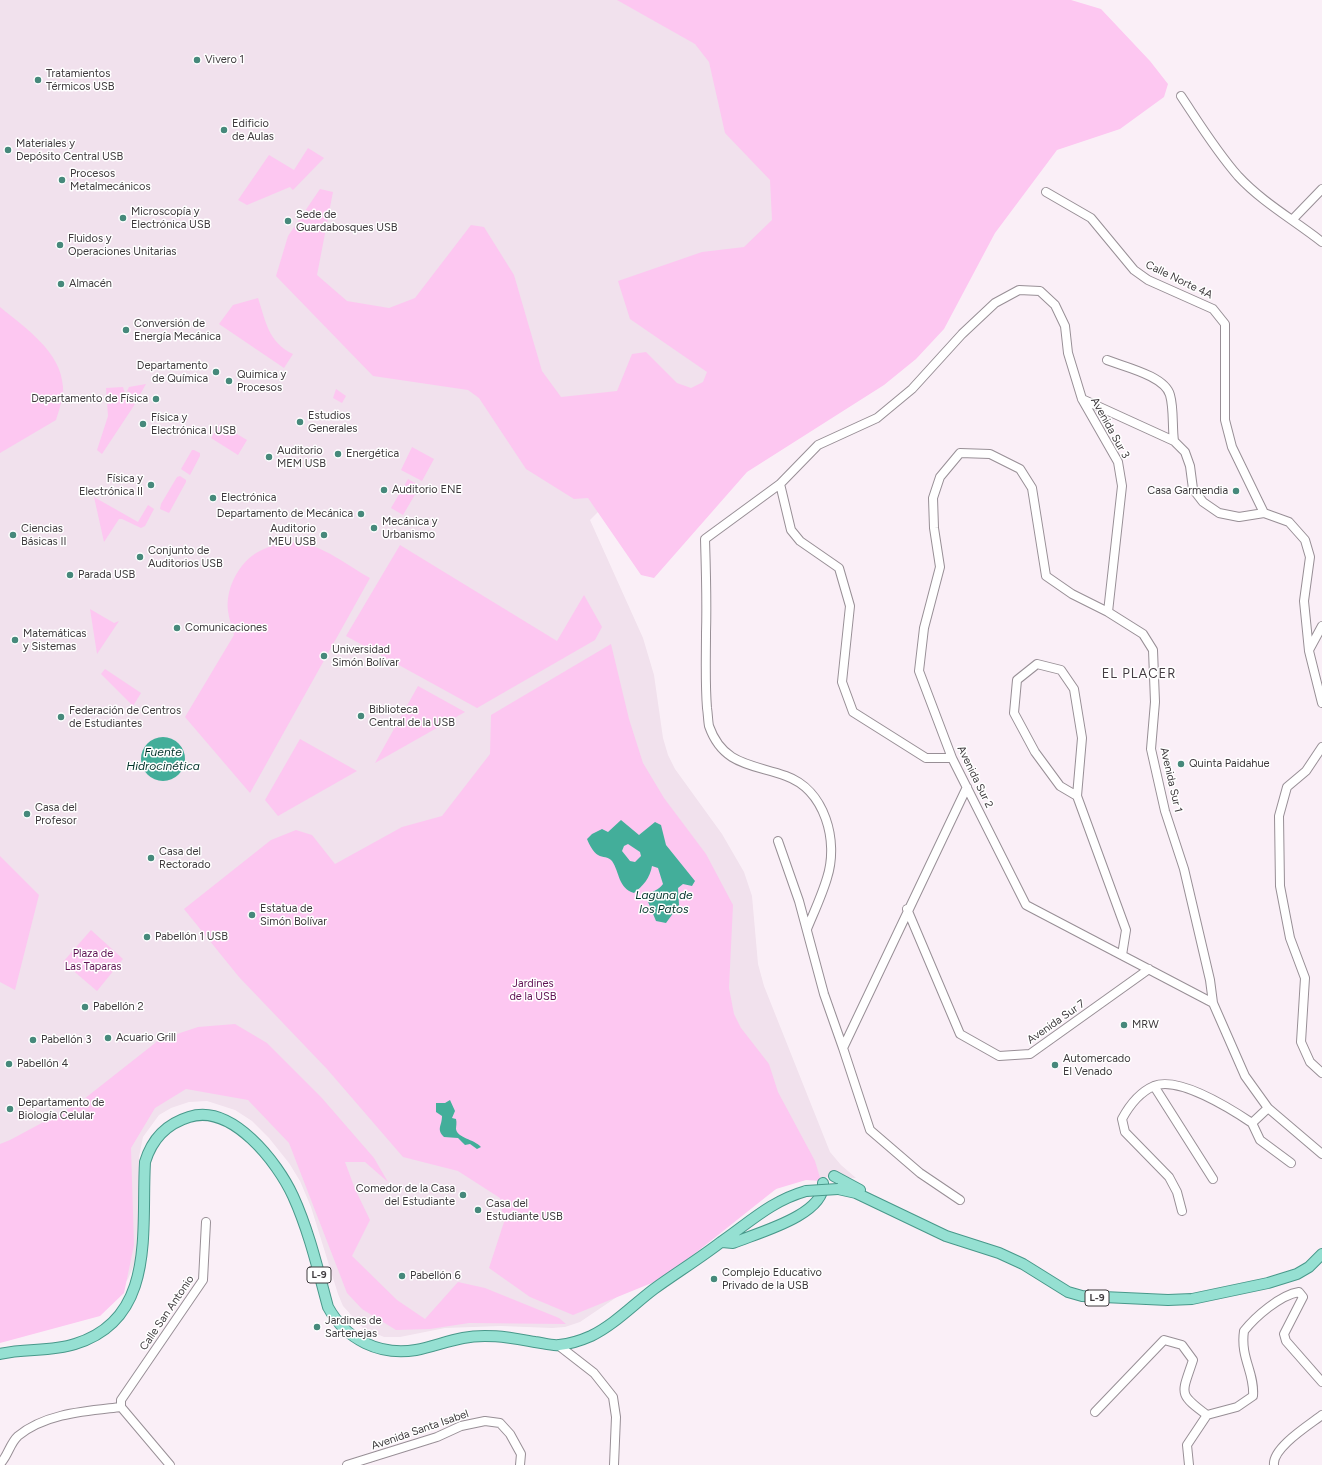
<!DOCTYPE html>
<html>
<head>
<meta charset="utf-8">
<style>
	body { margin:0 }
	canvas { display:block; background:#faeff7 }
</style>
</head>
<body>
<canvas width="1322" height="1465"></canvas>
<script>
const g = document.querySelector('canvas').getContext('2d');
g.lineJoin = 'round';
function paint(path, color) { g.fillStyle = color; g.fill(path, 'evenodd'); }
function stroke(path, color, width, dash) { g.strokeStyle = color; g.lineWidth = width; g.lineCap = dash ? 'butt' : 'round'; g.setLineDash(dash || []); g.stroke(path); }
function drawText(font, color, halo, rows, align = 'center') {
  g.font = font + ' Figtree,sans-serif'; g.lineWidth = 3; g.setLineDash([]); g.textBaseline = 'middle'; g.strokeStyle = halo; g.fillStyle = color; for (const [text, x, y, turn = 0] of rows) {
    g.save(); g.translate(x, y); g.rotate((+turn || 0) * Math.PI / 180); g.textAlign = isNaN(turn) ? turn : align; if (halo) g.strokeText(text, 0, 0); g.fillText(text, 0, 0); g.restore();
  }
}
const built = new Path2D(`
	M0,0H924L960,123L623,487L590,520L643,638L654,675L663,738L668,755L675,769L722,834L744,872L752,896L758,964L764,986L830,1152L841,1165L856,1178L824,1177L798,1181L779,1187L580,1322L565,1327L552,1328L501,1326L445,1328L400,1337H384L363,1328L343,1306L338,1294L311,1207L300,1181L289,1163L269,1138L252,1121L235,1110L207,1101L189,1102L171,1108L159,1115L143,1137L139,1157L138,1238L135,1262L128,1279L117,1292L0,1332Z`);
const green = new Path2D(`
	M617,0H1071L1101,9L1150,61L1168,84L1164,97L1120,129L1057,150L995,233L944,329L916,359L884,385L747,472L654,578L641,575L588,498L574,499L526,469L479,398L468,390L373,376L276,276L288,236L320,189L333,192L317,275L347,301L389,308L415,298L471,225L484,227L514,275L542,371L561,397L617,391L632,354L646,352L677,383L691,388L703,382L707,372L630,319L618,281L702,252L744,247L772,220L770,180L725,133L709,62L695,44Z
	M308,148L324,158L293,190L290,187L247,205L238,200L269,155L294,170Z
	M258,298C266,322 268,342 293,354L284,368L219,324L233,305Z
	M0,307C25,328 61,351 63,387C64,397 59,410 56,420L0,453Z
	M146,384L138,398L127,391L129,387Z
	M123,387L126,397L135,404L102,454L97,450L108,416L106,388Z
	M336,389L346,396L342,403L333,398Z
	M220,424L247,440L238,455L211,438Z
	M412,447L434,459L422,481L401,470Z
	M192,450H194L200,453V456L190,475L181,469Z
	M180,476L186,480V482L169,513L160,509L161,504L177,477Z
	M408,479L420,486L403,515L391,508Z
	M94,497L138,522L148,505L154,509L145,526L141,528L122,519H119L104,542Z
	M297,542C324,546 347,565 370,578L250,793L185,717L234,635C232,627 229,619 228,611C225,587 241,558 264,549C275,544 285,543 297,542Z
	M400,545L557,641L584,595L602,627L595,640L477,708L346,636Z
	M90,609L114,623L119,621L97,654Z
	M611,644L629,719L643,763L664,798L706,854L733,905L729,988L734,1014L741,1028L769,1064L778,1092L815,1161L821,1181L806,1180L776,1189L664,1278L573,1315L530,1297L489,1268L504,1222L500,1198L458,1171L403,1157L327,1069L239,977L184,909L271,840L296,830L312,835L335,864L402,827L442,816L490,754L491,715Z
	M105,669L141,693L133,706L101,674Z
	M418,686L465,712L375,763Z
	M300,739L357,771L278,816L265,800Z
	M0,856L39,895L15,990L0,982Z
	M91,930L123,959L97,991L63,962Z
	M235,1024L267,1043L321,1097L374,1158L388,1182L365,1162H345L355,1189L370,1220L352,1256L397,1300L425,1319L458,1282L485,1288L559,1318L566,1324L469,1323L430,1329L396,1330L362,1309L347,1293L289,1143L248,1100L186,1089L155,1108L131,1148L134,1245L124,1293L100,1316L0,1343V1144L10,1140L79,1103L159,1040L198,1027Z`);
const water = new Path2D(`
	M141 759a22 22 0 1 1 44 0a22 22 0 1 1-44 0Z
	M621,820L639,835L655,822L661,825L666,845L695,881L692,886L683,884L678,888L679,905L666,923L656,921L646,897C652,891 659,890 663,884L658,868L652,866C650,878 643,886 634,893C618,888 620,873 612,861C608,856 603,858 598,855C593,852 589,844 587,839L592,834L602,829L608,832ZM628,844L640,852L641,856L635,862L630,861L622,851L624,846Z
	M450,1100L455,1111L452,1118L456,1119C457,1123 456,1126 456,1129C457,1138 474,1139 481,1147L477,1149L470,1144L465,1145L458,1138L444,1137C436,1129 442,1126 442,1116L436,1112V1103H445Z`);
const minor = new Path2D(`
	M1181,96C1199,123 1216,151 1238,176C1262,202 1294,220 1322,242
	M1046,192L1091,218L1134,270L1148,280L1213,309L1225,324V420L1232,447L1264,513
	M1293,219L1322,189
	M1107,360C1125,367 1165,376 1170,395C1174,409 1172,427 1174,441
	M1082,399L1174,441L1185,452L1190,466L1193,489L1203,502L1219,513L1239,517L1264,513L1289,522L1305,540L1310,557L1304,601L1309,651L1322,703
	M780,484L705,539C706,571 707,602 706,633C706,658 705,683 707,708C708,714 708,721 709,726C723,766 753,764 786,776C825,790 839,841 827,878C822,895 814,912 807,929
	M1309,650L1322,626
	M1322,747L1306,771L1287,787L1279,816L1280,886L1290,938L1305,978L1301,1042L1310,1062L1322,1073
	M952,758H926L853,712L842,682L850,606L839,568L800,541L791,530L780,484L818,445L877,418L912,389L962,334L995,303L1019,290L1040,291L1055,305L1065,326L1068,353L1082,399L1118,462L1122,486L1108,612
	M1077,796L1060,786L1035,752L1014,713L1017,680L1037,664L1061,670L1074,689L1082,738L1077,796L1126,930L1122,955
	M778,841L799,901L824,994L843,1048
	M907,909L960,1034L999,1056L1030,1054L1149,969
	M1213,1003L1026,905L952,758L919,671L924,628L940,567L934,528L933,498L940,477L960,453L990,454L1020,469L1032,488L1046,576L1072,594L1108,612L1143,634L1153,650L1155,702L1151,749L1165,811L1184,869L1210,980L1213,1003L1245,1076L1268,1108L1322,1154
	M1154,1086L1213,1179
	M1252,1123L1260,1140L1291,1163
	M960,1200L920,1173L870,1130L843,1048L967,787
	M1182,1211L1177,1192L1169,1177L1125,1132L1122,1119C1129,1106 1140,1092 1154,1086C1179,1076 1231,1109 1252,1123L1268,1108
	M558,1345L594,1373L613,1397L616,1417L614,1465
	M121,1407V1400L203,1280L206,1222
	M1095,1412L1164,1340L1182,1345L1193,1360C1182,1394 1177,1393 1207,1415
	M0,1464C8,1456 10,1443 18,1436C46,1413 87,1411 121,1407L170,1465
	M347,1465L437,1437L461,1426L485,1421L500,1423L510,1434L521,1454L520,1465
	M1189,1465L1187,1445L1207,1415L1237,1407L1253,1396C1255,1373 1240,1358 1244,1331C1255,1317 1280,1295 1299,1292L1303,1297L1284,1334L1286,1341L1322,1382
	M1274,1465C1272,1448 1309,1425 1322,1415`);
const major = new Path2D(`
	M834,1176L860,1190
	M838,1189L856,1193L946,1236L999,1253L1023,1264L1068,1292L1082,1296L1168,1300L1192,1299L1268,1283L1297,1274L1309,1267L1322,1254
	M722,1242L733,1243C757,1233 826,1215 823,1183
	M0,1354C24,1348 51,1352 75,1344C157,1319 141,1230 145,1162C152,1139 166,1124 189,1117C232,1103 278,1163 293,1196C309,1231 318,1270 328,1307C346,1340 380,1356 416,1350C432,1347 447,1341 463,1338C487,1333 511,1338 535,1342C543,1343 552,1346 559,1345C569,1344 582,1340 591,1336C614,1325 634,1304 654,1289C676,1273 699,1259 721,1242C750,1222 771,1201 806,1191`);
const majorBridge = new Path2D(`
	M806,1191L838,1189`);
const markers = [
	[197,60,4,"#46897b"],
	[38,80,4,"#46897b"],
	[224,130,4,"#46897b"],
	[8,150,4,"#46897b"],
	[62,180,4,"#46897b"],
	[123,218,4,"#46897b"],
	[288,221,4,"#46897b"],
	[60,245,4,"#46897b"],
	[61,284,4,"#46897b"],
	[126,330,4,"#46897b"],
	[216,372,4,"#46897b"],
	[229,381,4,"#46897b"],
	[156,399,4,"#46897b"],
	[300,422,4,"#46897b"],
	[143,424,4,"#46897b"],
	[338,454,4,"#46897b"],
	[269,457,4,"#46897b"],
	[151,485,4,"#46897b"],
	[384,490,4,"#46897b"],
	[1236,491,4,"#46897b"],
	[213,498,4,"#46897b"],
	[361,514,4,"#46897b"],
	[374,528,4,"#46897b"],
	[13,535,4,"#46897b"],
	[324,535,4,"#46897b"],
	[140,557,4,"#46897b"],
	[70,575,4,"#46897b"],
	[177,628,4,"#46897b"],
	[15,640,4,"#46897b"],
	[324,656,4,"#46897b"],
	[361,716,4,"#46897b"],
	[61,717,4,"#46897b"],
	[1181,764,4,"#46897b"],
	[27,814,4,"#46897b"],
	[151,858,4,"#46897b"],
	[252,915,4,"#46897b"],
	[147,937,4,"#46897b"],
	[85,1007,4,"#46897b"],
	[1124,1025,4,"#46897b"],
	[108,1038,4,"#46897b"],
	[33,1040,4,"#46897b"],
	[9,1064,4,"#46897b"],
	[1055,1065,4,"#46897b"],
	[10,1109,4,"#46897b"],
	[463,1195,4,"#46897b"],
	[478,1210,4,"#46897b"],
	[402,1276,4,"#46897b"],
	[714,1279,4,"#46897b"],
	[317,1327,4,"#46897b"]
];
const shields = [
	[319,1275,24],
	[1097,1298,24]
];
const shieldNames = [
	["L-9",319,1275],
	["L-9",1097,1298]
];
const poiNames = [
	["Vivero 1",205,60],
	["Tratamientos",46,74],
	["Térmicos USB",46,87],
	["Edificio",232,124],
	["de Aulas",232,137],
	["Materiales y",16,144],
	["Depósito Central USB",16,157],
	["Procesos",70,174],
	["Metalmecánicos",70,187],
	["Microscopía y",131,212],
	["Electrónica USB",131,225],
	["Sede de",296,215],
	["Guardabosques USB",296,228],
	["Fluidos y",68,239],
	["Operaciones Unitarias",68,252],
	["Almacén",69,284],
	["Conversión de",134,324],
	["Energía Mecánica",134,337],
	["Departamento",208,366,"right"],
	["de Química",208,379,"right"],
	["Quimica y",237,375],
	["Procesos",237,388],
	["Departamento de Física",148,399,"right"],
	["Estudios",308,416],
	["Generales",308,429],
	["Física y",151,418],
	["Electrónica I USB",151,431],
	["Auditorio",277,451],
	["MEM USB",277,464],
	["Energética",346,454],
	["Física y",143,479,"right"],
	["Electrónica II",143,492,"right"],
	["Auditorio ENE",392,490],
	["Casa Garmendia",1228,491,"right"],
	["Electrónica",221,498],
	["Departamento de Mecánica",353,514,"right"],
	["Mecánica y",382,522],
	["Urbanismo",382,535],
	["Ciencias",21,529],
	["Básicas II",21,542],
	["Auditorio",316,529,"right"],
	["MEU USB",316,542,"right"],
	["Conjunto de",148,551],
	["Auditorios USB",148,564],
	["Parada USB",78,575],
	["Comunicaciones",185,628],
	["Matemáticas",23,634],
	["y Sistemas",23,647],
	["Universidad",332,650],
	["Simón Bolívar",332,663],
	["Biblioteca",369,710],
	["Central de la USB",369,723],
	["Federación de Centros",69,711],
	["de Estudiantes",69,724],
	["Quinta Paidahue",1189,764],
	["Casa del",35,808],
	["Profesor",35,821],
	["Casa del",159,852],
	["Rectorado",159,865],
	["Estatua de",260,909],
	["Simón Bolívar",260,922],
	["Pabellón 1 USB",155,937],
	["Pabellón 2",93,1007],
	["MRW",1132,1025],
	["Acuario Grill",116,1038],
	["Pabellón 3",41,1040],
	["Automercado",1063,1059],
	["El Venado",1063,1072],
	["Pabellón 4",17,1064],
	["Departamento de",18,1103],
	["Biología Celular",18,1116],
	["Comedor de la Casa",455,1189,"right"],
	["del Estudiante",455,1202,"right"],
	["Casa del",486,1204],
	["Estudiante USB",486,1217],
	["Complejo Educativo",722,1273],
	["Privado de la USB",722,1286],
	["Pabellón 6",410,1276],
	["Jardines de",325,1321],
	["Sartenejas",325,1334]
];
const streetNames = [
	["Calle Norte 4A",1179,280,26],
	["Avenida Sur 3",1110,428,61],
	["Avenida Sur 2",975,777,64],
	["Avenida Sur 1",1171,780,77],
	["Avenida Sur 7",1056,1022,-35],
	["Calle San Antonio",167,1313,-56],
	["Avenida Santa Isabel",420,1430,-19]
];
const parkNames = [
	["Plaza de",93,954],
	["Las Taparas",93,967],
	["Jardines",533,984],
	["de la USB",533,997]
];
const waterNames = [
	["Fuente",163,752],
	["Hidrocinética",163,766],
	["Laguna de",664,895],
	["los Patos",664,909]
];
const quarterNames = [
	["EL PLACER",1139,674]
];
paint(built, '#f1e1ed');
paint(green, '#fdc7f1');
paint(water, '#43ae9a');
stroke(minor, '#988f96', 10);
stroke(major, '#48988a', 12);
stroke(minor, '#fff', 8);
stroke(major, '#95e0d2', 10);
stroke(majorBridge, '#48988a', 12, []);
stroke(majorBridge, '#95e0d2', 10);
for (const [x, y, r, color] of markers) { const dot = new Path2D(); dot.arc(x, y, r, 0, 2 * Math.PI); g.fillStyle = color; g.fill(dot); stroke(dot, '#fff', 1.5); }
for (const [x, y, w] of shields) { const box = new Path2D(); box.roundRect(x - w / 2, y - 8, w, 16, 3); g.fillStyle = '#fff'; g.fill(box); stroke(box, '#3e3a3d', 1); }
drawText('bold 10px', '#3e3a3d', null, shieldNames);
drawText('11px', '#3e3a3d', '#fff', poiNames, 'left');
drawText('11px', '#3e3a3d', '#fff', streetNames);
drawText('11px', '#5f1354', '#fff', parkNames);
drawText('italic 12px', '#003129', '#fff', waterNames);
g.letterSpacing = '1px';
drawText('13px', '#433b41', '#fff', quarterNames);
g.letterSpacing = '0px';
</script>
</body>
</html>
